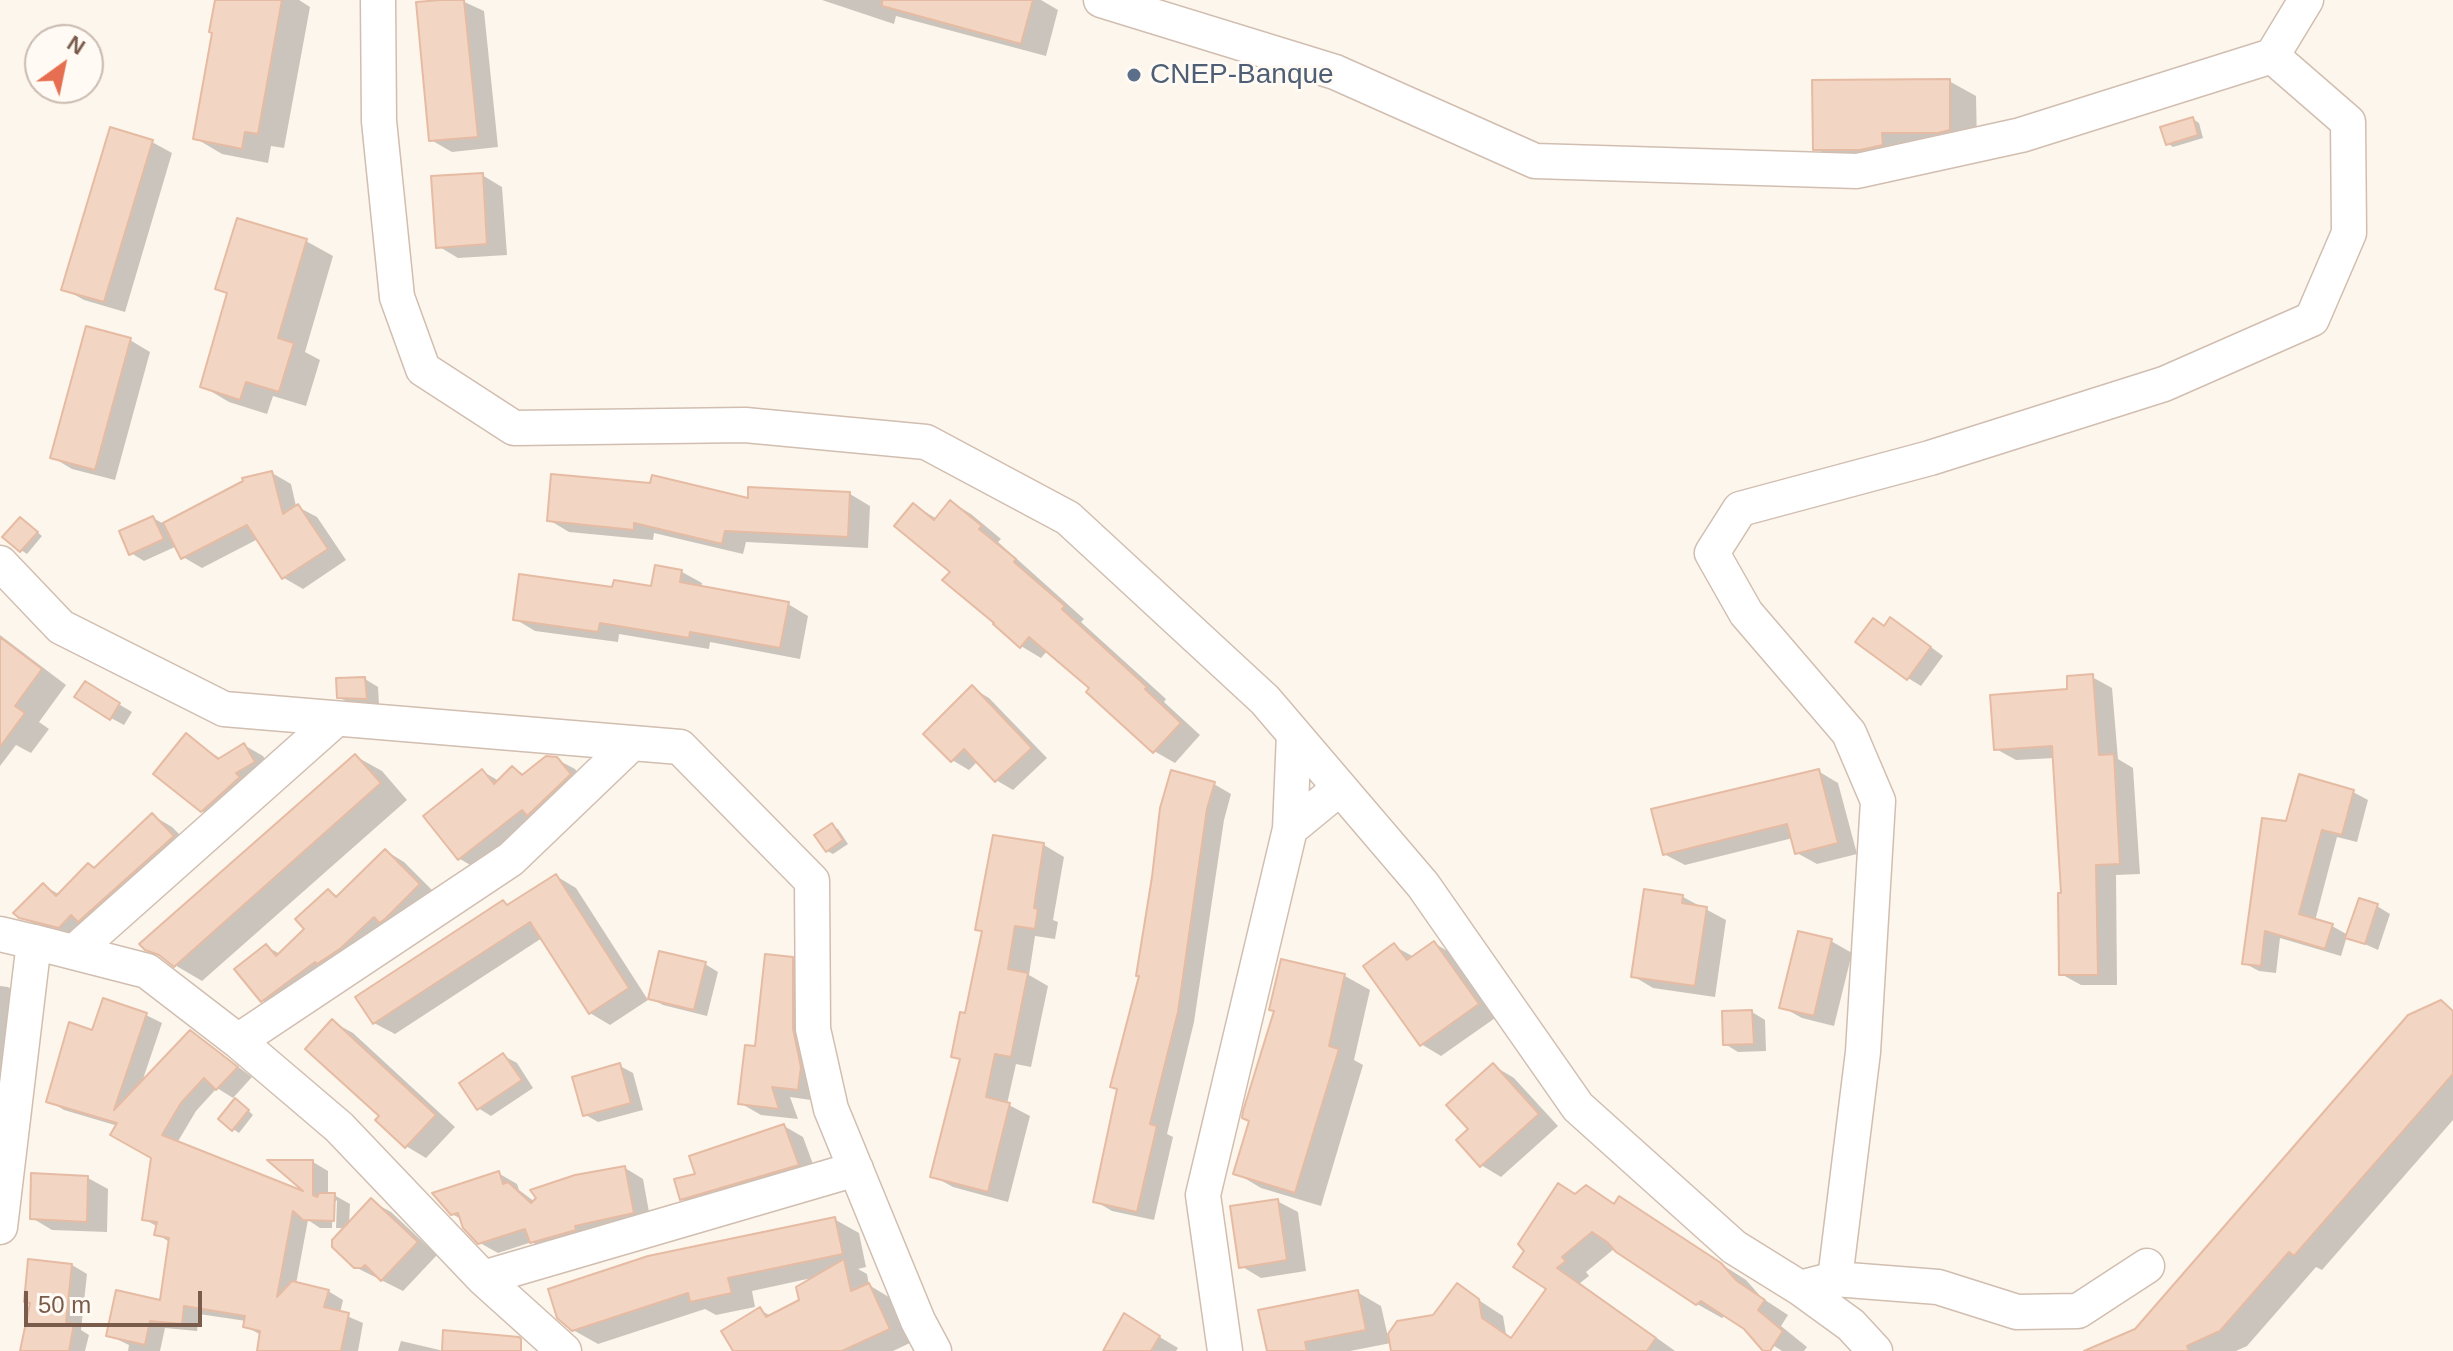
<!DOCTYPE html>
<html>
<head>
<meta charset="utf-8">
<style>
	body { margin:0 }
	#map { position:relative; width:2453px; height:1351px; overflow:hidden; background:#fdf6ec; font-family:Arial,sans-serif }
	canvas { display:block }
	.north { position:absolute; left:24px; top:24px; width:80px; height:80px; box-sizing:border-box; background:#fffaf3; border:2px solid #cabbb1; border-radius:50%; rotate:33deg; font-size:22px; font-weight:700; line-height:32px; text-align:center; color:#7a5c4d }
	.north::after { content:''; display:block; margin:auto; width:28px; height:36px; background:#e76f51; clip-path:polygon(50% 0,100% 100%,50% 72%,0 100%) }
	.scale { position:absolute; left:24px; top:1291px; width:178px; height:36px; box-sizing:border-box; border:4px solid #7a5c4d; border-top:0; padding-left:10px; font-size:24px; line-height:28px; white-space:nowrap; color:#7a5c4d; -webkit-text-stroke:6px #fffaf3; paint-order:stroke }
</style>
</head>
<body>
<div id="map">
<canvas width="2453" height="1351"></canvas>
<div class="north">N</div>
<div class="scale">50 m</div>
</div>
<script>
const g = document.querySelector('canvas').getContext('2d');
g.lineJoin = 'round';
function paint(path, color) { g.fillStyle = color; g.fill(path, 'evenodd'); }
function stroke(path, color, width, dash) { g.strokeStyle = color; g.lineWidth = width; g.lineCap = dash ? 'butt' : 'round'; g.setLineDash(dash || []); g.stroke(path); }
function drawText(font, color, halo, rows, align = 'center') {
  g.font = font + ' Arial,sans-serif'; g.lineWidth = 6; g.setLineDash([]); g.textBaseline = 'middle'; g.strokeStyle = halo; g.fillStyle = color; for (const [text, x, y, turn = 0] of rows) {
    g.save(); g.translate(x, y); g.rotate((+turn || 0) * Math.PI / 180); g.textAlign = isNaN(turn) ? turn : align; if (halo) g.strokeText(text, 0, 0); g.fillText(text, 0, 0); g.restore();
  }
}
const shadow = new Path2D(`
	M217,0H299L310,7L284,148L271,146L268,163L222,154L195,138L214,33Z
	M460,0L484,11L498,147L452,152L431,140Z
	M822,0H1041L1058,10L1046,56L896,16L894,24Z
	M1949,81L1976,96L1977,145L1842,164L1815,148Z
	M2193,119L2199,123L2203,138L2173,147L2167,143Z
	M152,142L172,153L125,312L84,300L64,289Z
	M482,175L502,187L507,255L458,258L438,246Z
	M306,241L333,256L305,352L320,360L306,406L273,396L267,414L229,402L202,386L229,295L218,288Z
	M130,340L150,352L115,480L72,469L52,457Z
	M272,473L291,484L296,506L317,517L346,560L303,589L284,578L258,539L202,568L183,557L177,546L144,561L131,553L153,518L164,524Z
	M850,494L870,506L868,548L746,542L743,554L654,533L653,540L569,532L549,520L750,500Z
	M951,502L971,514L1001,539L998,542L1084,619L1081,622L1166,699L1164,702L1200,735L1175,763L1154,751L1092,688L1048,650L1041,658L1021,646L953,571L914,505L937,519Z
	M26,523L42,536L27,554L21,550Z
	M682,572L702,583L701,588L788,604L808,616L800,659L710,642L709,649L619,634L618,642L535,631L515,619L614,589H653Z
	M1904,627L1943,656L1921,686L1908,678Z
	M0,635L66,685L39,722L49,729L31,753L16,745L0,766Z
	M2092,677L2112,688L2118,759L2133,768L2140,874L2116,875L2117,985H2081L2061,974L2063,895L2055,758L2016,760L1996,749Z
	M365,679L378,687L379,705H352L339,697Z
	M85,684L132,712L124,725L111,718Z
	M972,688L989,698L1047,758L1013,790L996,780L978,761L969,770L952,760Z
	M187,736L221,759L244,745L263,756L273,773L221,822L202,811Z
	M355,756L382,771L407,800L202,981L146,948Z
	M556,759L575,769L587,785L477,869L460,859L426,816L482,771L499,781L513,768L525,775Z
	M1818,771L1838,783L1857,854L1817,864L1797,853L1793,838L1685,865L1664,854Z
	M1214,784L1231,794L1224,820L1194,1022L1167,1134L1173,1137L1154,1220L1112,1211L1095,1201L1118,1090L1112,1086Z
	M2353,792L2368,800L2357,842L2337,837L2315,921L2332,926L2348,935L2377,906L2390,914L2378,950L2347,936L2341,956L2280,938L2276,973L2259,971L2244,963L2287,823Z
	M152,815L172,827L193,848L80,938L41,928L20,916L43,885L60,895L96,869Z
	M832,826L838,829L848,844L833,854L827,851Z
	M1044,845L1064,857L1053,920L1058,922L1055,939L1035,936L1029,975L1048,986L1031,1067L1016,1064L1007,1104L1030,1116L1008,1202L953,1187L933,1176L962,1061L953,1056L967,1015L984,933L977,929Z
	M386,851L404,862L438,896L281,1011L262,1000L266,946L280,954L307,929L328,891L339,897Z
	M556,876L576,888L648,1000L610,1025L590,1013L542,938L395,1034L374,1023L504,903L509,906Z
	M1683,897L1726,920L1715,997L1653,988L1633,976Z
	M1831,941L1852,953L1834,1026L1802,1018L1782,1007Z
	M1434,943L1454,955L1498,1016L1441,1056L1421,1044L1394,946L1414,957Z
	M792,959L812,970L818,1101L790,1097L798,1119L761,1115L740,1103L757,1048Z
	M1282,961L1345,976L1370,990L1354,1060L1363,1065L1321,1206L1261,1188L1236,1173L1251,1121L1276,1012L1271,1009Z
	M705,964L718,972L707,1016L663,1005L650,998Z
	M0,986L8,987L23,996L0,1103Z
	M104,1000L146,1015L162,1023L141,1085L191,1032L252,1077L233,1098L217,1088L196,1111L177,1143L312,1197L313,1162L328,1171V1195H334L350,1204L349,1224L371,1201L391,1212L437,1255L403,1291L355,1267L345,1228H336L337,1200L333,1204L332,1228H320L308,1220L296,1284L328,1291L343,1300L340,1313L363,1323L358,1351H259L261,1335L245,1326L246,1321L199,1314L197,1331L165,1328L160,1351H128L129,1345L108,1335L162,1302L171,1243L157,1234L158,1227L144,1219L153,1157L118,1126L64,1110L49,1101L93,1032Z
	M2441,1003L2453,1010V1120L2322,1270L2316,1267L2247,1346L2236,1351H2090L2136,1330Z
	M1752,1012L1765,1020L1766,1051L1738,1052L1725,1044Z
	M333,1022L353,1033L455,1127L426,1158L406,1146Z
	M504,1056L517,1063L533,1088L491,1116L478,1108Z
	M620,1066L633,1073L643,1110L598,1122L584,1114Z
	M1494,1066L1514,1078L1558,1126L1501,1177L1481,1165L1471,1129Z
	M241,1104L253,1115L239,1133L233,1129Z
	M784,1126L803,1137L817,1175L700,1209L682,1198L697,1175Z
	M625,1168L643,1179L651,1223L550,1253L532,1242L498,1253L480,1243L461,1219L452,1214L498,1173L517,1184L519,1190L535,1202Z
	M88,1178L108,1189L107,1232L52,1230L32,1218Z
	M1586,1187L1616,1205L1620,1199L1746,1280L1762,1298L1788,1315L1781,1326L1807,1347L1804,1351H1782L1726,1315L1722,1318L1697,1304L1614,1249L1586,1272L1589,1276L1580,1283L1675,1351H1393L1391,1343L1350,1351H1268L1357,1292L1381,1306L1388,1337L1398,1323L1435,1317L1457,1286L1503,1316L1506,1334L1513,1339L1549,1289L1576,1195Z
	M1277,1201L1298,1212L1306,1271L1261,1278L1241,1266Z
	M834,1219L859,1233L866,1267L858,1269L867,1274L869,1285L892,1299L912,1342L893,1351H735L760,1310L771,1316L801,1301L812,1278L752,1291L755,1307L716,1315L705,1309L598,1344L573,1330Z
	M72,1265L87,1274L81,1330L89,1335L85,1351H22L32,1305L26,1301Z
	M1143,1327L1178,1348L1176,1351H1105Z
	M401,1341L444,1351H504H398Z`);
const building = new Path2D(`
	M215,0H282L258,134L245,132L242,149L193,139L212,33L209,32Z
	M440,0H464L478,137L429,141L416,2Z
	M882,0H1033L1021,44L882,6Z
	M1950,79V130L1938,133H1882L1883,145L1860,150H1813L1812,80Z
	M2193,117L2198,135L2166,145L2160,127Z
	M110,127L153,140L104,302L61,290Z
	M483,173L487,244L436,248L431,176Z
	M237,218L307,239L278,338L294,343L279,392L246,382L240,400L200,387L227,293L215,289Z
	M86,326L131,338L95,470L50,458Z
	M272,471L283,514L298,504L328,549L282,579L247,525L181,559L163,523L243,481L242,478Z
	M551,474L650,483L652,475L748,498V487L850,492L848,537L725,531L722,544L634,523V530L547,521Z
	M950,500L982,526L979,529L1016,559L1014,562L1065,606L1062,609L1147,687L1145,689L1181,723L1153,753L1086,692L1089,688L1029,637L1020,648L993,624L994,623L942,580L950,572L894,526L913,503L934,520Z
	M153,516L164,539L129,555L119,531Z
	M20,517L38,532L20,552L2,537Z
	M655,565L682,570L680,582L789,602L780,648L690,632L689,638L600,623L598,632L513,620L519,574L612,587L614,580L651,586Z
	M1890,617L1931,647L1907,680L1855,642L1873,618L1884,626Z
	M0,637L42,669L15,706L25,713L0,747Z
	M2093,674L2099,755L2114,754L2120,864L2096,865L2098,975H2059L2058,893H2061L2052,746L1994,750L1990,695L2067,689V676Z
	M365,677L367,699L337,698L336,678Z
	M85,681L120,703L110,720L74,697Z
	M972,685L1032,748L995,782L964,749L951,762L923,734Z
	M186,733L218,759L244,743L255,762L236,773L240,777L201,812L153,774Z
	M355,754L381,783L174,967L159,955L145,950L139,944Z
	M546,756L557,757L571,774L527,816L522,810L458,860L423,816L482,769L494,784L512,766L522,775Z
	M1819,769L1838,843L1795,854L1787,824L1663,855L1651,809Z
	M1171,770L1215,782L1207,809L1178,1012L1150,1124L1157,1126L1137,1212L1093,1202L1117,1089L1110,1087L1139,976H1136L1152,877L1160,808Z
	M2299,774L2354,790L2342,835L2322,830L2299,914L2333,924L2325,949L2265,931L2261,966L2242,964L2262,818L2286,821Z
	M152,813L174,836L78,922L71,915L59,928L19,918L13,913L43,883L56,896L88,863L94,868Z
	M832,823L843,840L826,852L814,835Z
	M993,835L1044,843L1034,908L1038,909L1035,929L1015,926L1008,969L1028,973L1011,1057L995,1054L986,1097L1010,1103L988,1192L930,1177L960,1059L951,1057L960,1012L965,1013L982,931L975,930Z
	M385,849L420,884L385,919L379,923L374,917L341,948L317,964L315,962L261,1002L234,969L266,944L276,956L304,929L295,919L328,889L336,897Z
	M556,874L629,988L589,1014L530,922L373,1024L355,997L503,900L507,905Z
	M1644,889L1683,895L1682,903L1707,907L1695,986L1631,977Z
	M2359,898L2378,904L2365,944L2345,938Z
	M1798,931L1832,939L1814,1016L1779,1008Z
	M1434,941L1479,1004L1420,1046L1363,966L1394,943L1407,960Z
	M659,951L706,962L694,1010L648,999Z
	M765,954L793,957V1029L801,1067L798,1090L772,1087L779,1109L738,1104L745,1045L755,1046Z
	M1281,959L1345,974L1329,1046L1339,1049L1295,1193L1233,1174L1249,1121L1242,1118L1243,1111L1274,1011L1269,1010Z
	M103,998L147,1013L114,1110L190,1030L238,1067L216,1090L204,1078L181,1103L162,1135L303,1191L267,1160H313V1195L317,1197L319,1193H335L334,1221L303,1220L293,1211L277,1297L292,1281L329,1290L324,1307L349,1313L341,1351H257L260,1331L243,1327L245,1316L184,1306L182,1324L150,1321L145,1345L106,1336L116,1290L160,1300L169,1238L154,1235L157,1222L142,1220L151,1158L110,1135L117,1123L46,1102L69,1022L92,1030Z
	M2441,1000L2453,1011V1074L2294,1256L2289,1252L2220,1331L2187,1346L2189,1351H2084L2135,1329L2408,1015Z
	M1752,1010L1754,1044L1723,1045L1722,1011Z
	M332,1019L436,1115L405,1148L375,1120L379,1116L305,1049Z
	M503,1053L522,1080L477,1110L459,1083Z
	M620,1063L631,1103L583,1116L572,1077Z
	M1493,1063L1539,1114L1480,1167L1456,1140L1468,1129L1446,1105Z
	M235,1098L249,1110L232,1131L218,1119Z
	M784,1124L799,1165L680,1200L674,1179L695,1174L689,1156Z
	M625,1166L634,1213L575,1226L576,1230L530,1243L525,1229L478,1244L463,1228L458,1213L451,1215L432,1193L499,1171L503,1184L508,1182L531,1203L536,1198L530,1190L575,1175Z
	M31,1173L88,1176L87,1222L30,1219Z
	M1558,1183L1575,1194L1586,1185L1614,1204L1619,1196L1721,1263L1737,1281L1765,1300L1758,1310L1783,1331L1770,1351H1763L1744,1329L1701,1301L1696,1305L1616,1252L1607,1242L1592,1232L1562,1257L1566,1261L1557,1268L1656,1338L1647,1351H1391L1388,1334L1397,1321L1433,1315L1457,1283L1479,1299L1482,1318L1511,1338L1546,1289L1513,1267L1524,1251L1518,1244Z
	M371,1198L418,1242L381,1281L365,1265L362,1268H354L332,1247V1240Z
	M1278,1199L1287,1260L1239,1268L1230,1206Z
	M835,1217L843,1254L728,1278L732,1293L690,1302L688,1293L572,1331L557,1318L548,1289L648,1256Z
	M28,1259L72,1264L66,1322L74,1324L69,1351H20L30,1303L24,1302Z
	M844,1259L851,1291L869,1283L890,1329L842,1351H733L721,1331L760,1307L766,1317L799,1300L796,1287Z
	M1358,1290L1366,1330L1305,1342L1307,1351H1267L1258,1310Z
	M1124,1313L1160,1336L1151,1351H1103Z
	M443,1330L519,1337L521,1339V1351H442Z`);
const minor = new Path2D(`
	M378,0L379,121L397,297L423,369L514,428L745,425L926,442L1068,518L1265,700L1423,885L1578,1107L1734,1247L1800,1288L1835,1279L1938,1287L2017,1312L2078,1311L2147,1266
	M1101,0L1335,72L1535,161L1857,171L2021,135L2272,56L2306,0
	M0,563L61,627L224,709L680,747L812,881L813,1029L831,1109L918,1321L934,1351
	M1294,734L1290,829L1340,788
	M0,934L34,942
	M74,952L336,719
	M238,1041L511,859L631,744
	M0,1227L34,942L147,971L238,1041L339,1127L483,1278L564,1351
	M483,1278L856,1169
	M1835,1279L1863,1052L1878,801L1849,733L1746,613L1712,553L1740,509L1930,458L2164,384L2312,319L2349,233L2348,122L2272,56
	M1800,1288L1851,1325L1875,1351
	M1225,1351L1203,1195L1290,829`);
const markers = [
	[1134,75,8,"#5c6f8a"]
];
const serviceNames = [
	["CNEP-Banque",1150,75]
];
paint(shadow, '#0003');
paint(building, '#f3d5c3');
stroke(building, '#e6bba3', 2);
stroke(minor, '#d1beb0', 37);
stroke(minor, '#fff', 34);
for (const [x, y, r, color] of markers) { const dot = new Path2D(); dot.arc(x, y, r, 0, 2 * Math.PI); g.fillStyle = color; g.fill(dot); stroke(dot, '#fffaf3', 3); }
drawText('28px', '#4e5e75', '#fffaf3', serviceNames, 'left');
</script>
</body>
</html>
